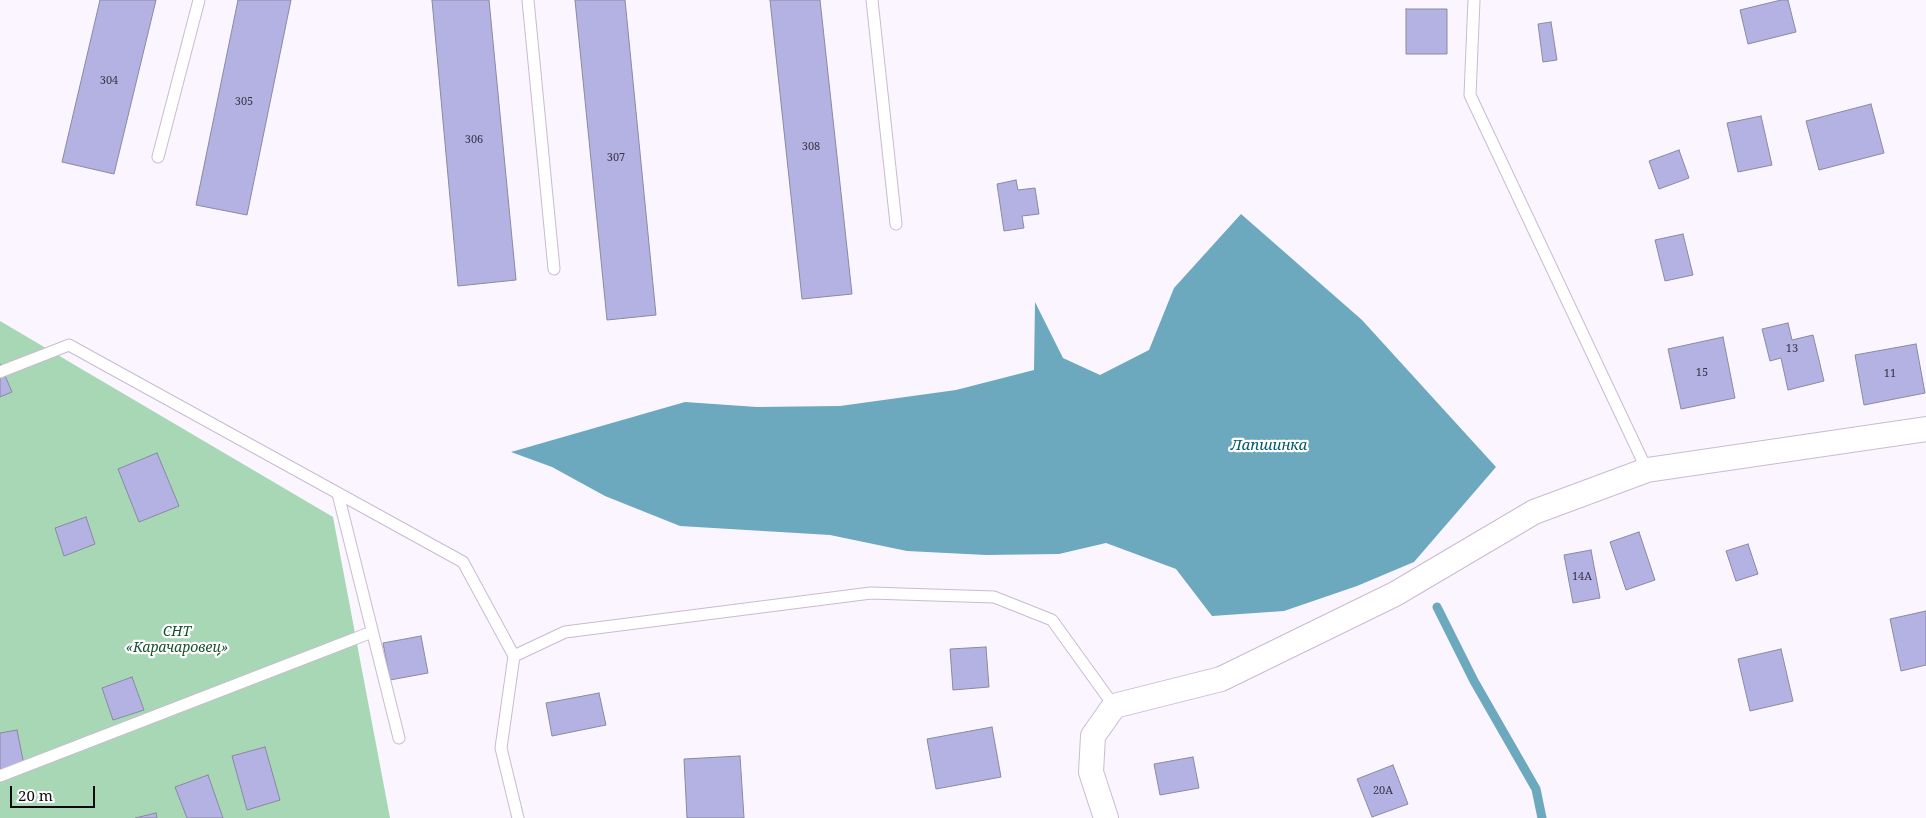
<!DOCTYPE html>
<html>
<head>
<meta charset="utf-8">
<style>
  body { margin:0 }
  #map { position:relative; width:1926px; height:818px; overflow:hidden; background:#fbf5ff; font-family:"Noto Serif",serif }
  canvas { display:block }
  .scale { position:absolute; left:10px; top:786px; width:85px; height:22px; box-sizing:border-box; border:2px solid #100b13; border-top:0; padding-left:6px; font-size:15px; line-height:18px; white-space:nowrap; color:#100b13; -webkit-text-stroke:4px #fff; paint-order:stroke }
</style>
</head>
<body>
<div id="map">
<canvas width="1926" height="818"></canvas>
<div class="scale">20 m</div>
</div>
<script>
const ctx = document.querySelector('canvas').getContext('2d');
ctx.lineJoin = 'round';
function fill(path, color) {
  ctx.fillStyle = color;
  ctx.fill(path, 'evenodd');
}
function toPath(rows) {
  const path = new Path2D();
  for (const r of rows) {
    path.moveTo(r[0], r[1]);
    for (let i = 2; i < r.length; i += 2) path.lineTo(r[i], r[i + 1]);
  }
  return path;
}
function trace(path, color, width, dash) {
  ctx.strokeStyle = color;
  ctx.lineWidth = width;
  ctx.lineCap = dash ? 'butt' : 'round';
  ctx.setLineDash(dash || []);
  ctx.stroke(path);
}
function drawText(font, color, halo, rows, align = 'center') {
  ctx.font = font + ' "Noto Serif",serif';
  ctx.lineWidth = 4.5;
  ctx.setLineDash([]);
  ctx.textBaseline = 'middle';
  ctx.strokeStyle = halo;
  ctx.fillStyle = color;
  for (const [text, x, y, turn = 0] of rows) {
    ctx.save();
    ctx.translate(x, y);
    ctx.rotate((+turn || 0) * Math.PI / 180);
    ctx.textAlign = isNaN(turn) ? turn : align;
    if (halo) ctx.strokeText(text, 0, 0);
    ctx.fillText(text, 0, 0);
    ctx.restore();
  }
}
fill(toPath([
  [0,321,333,517,390,818,0,818]
]), '#a7d7b5');
fill(toPath([
  [1241,214,1362,320,1496,467,1414,562,1357,586,1284,611,1212,616,1176,569,1106,543,1059,554,986,555,907,551,830,535,680,526,605,496,552,467,511,452,685,402,757,407,840,406,956,390,1034,370,1035,302,1063,358,1100,375,1149,350,1174,288]
]), '#6ca8be');
trace(toPath([
  [1437,607,1474,681,1536,789,1542,818]
]), '#6ca8be', 9);
const building = toPath([
  [100,0,156,0,114,174,62,162,100,0],
  [238,0,291,0,247,215,196,205,238,0],
  [432,0,489,0,516,280,458,286,432,0],
  [575,0,625,0,656,315,607,320,575,0],
  [770,0,820,0,852,294,802,299,770,0],
  [1781,0,1788,0,1796,32,1748,44,1740,10,1781,0],
  [1406,9,1447,9,1447,54,1406,54,1406,9],
  [1551,22,1557,60,1543,62,1538,24,1551,22],
  [1871,104,1884,153,1819,170,1806,121,1871,104],
  [1761,116,1772,165,1738,172,1727,123,1761,116],
  [1679,150,1689,178,1659,189,1649,161,1679,150],
  [1016,180,1018,190,1035,188,1039,214,1022,216,1024,228,1004,231,997,184,1016,180],
  [1683,234,1693,275,1665,281,1655,240,1683,234],
  [1788,323,1792,340,1813,335,1824,381,1788,390,1781,358,1770,361,1762,329,1788,323],
  [1723,337,1735,398,1681,409,1668,349,1723,337],
  [1916,344,1925,393,1864,405,1855,355,1916,344],
  [0,364,12,392,0,397,0,364],
  [157,453,179,506,139,522,118,469,157,453],
  [86,517,95,544,64,556,55,528,86,517],
  [1639,532,1655,580,1626,590,1610,542,1639,532],
  [1748,544,1758,574,1736,581,1726,551,1748,544],
  [1591,550,1600,598,1573,603,1564,555,1591,550],
  [1926,611,1926,665,1901,671,1890,619,1926,611],
  [421,636,428,673,390,680,383,643,421,636],
  [986,647,989,687,953,690,950,649,986,647],
  [1781,649,1793,701,1750,711,1738,659,1781,649],
  [132,677,144,710,113,720,102,688,132,677],
  [599,693,606,725,552,736,546,703,599,693],
  [992,727,1001,777,936,789,927,739,992,727],
  [17,730,24,765,0,770,0,733,17,730],
  [265,747,280,800,247,810,232,756,265,747],
  [740,756,744,818,687,818,684,759,740,756],
  [1193,757,1199,788,1160,795,1154,764,1193,757],
  [1393,765,1408,804,1372,817,1357,779,1393,765],
  [208,775,223,818,187,818,175,787,208,775],
  [156,813,157,818,135,818,156,813]
]);
fill(building, '#b4b2e3');
trace(building, '#8989a1', 1);
const service = toPath([
  [528,0,554,269],
  [872,0,896,224],
  [1474,0,1470,95,1647,470],
  [158,157,199,0],
  [0,372,69,345,463,562,514,656],
  [338,494,399,738],
  [0,776,372,632],
  [518,818,501,748,514,656,565,632,871,593,994,597,1052,620,1114,706]
]);
const minor = toPath([
  [1106,818,1091,772,1093,736,1114,706,1221,679,1395,594,1534,512,1647,470,1926,429]
]);
trace(service, '#c9bbd2', 13);
trace(minor, '#c9bbd2', 26);
trace(service, '#fff', 11);
trace(minor, '#fff', 24);
drawText('11px', '#393547', null, [
  ["304",109,81],
  ["305",244,102],
  ["306",474,140],
  ["308",811,147],
  ["307",616,158],
  ["13",1792,349],
  ["15",1702,373],
  ["11",1890,374],
  ["14А",1582,577],
  ["20А",1383,791]
]);
drawText('italic 14px', '#19502f', '#fff', [
  ["СНТ",177,632],
  ["«Карачаровец»",177,648]
]);
drawText('italic 15px', '#00576e', '#fff', [
  ["Лапшинка",1269,446]
]);
</script>
</body>
</html>
